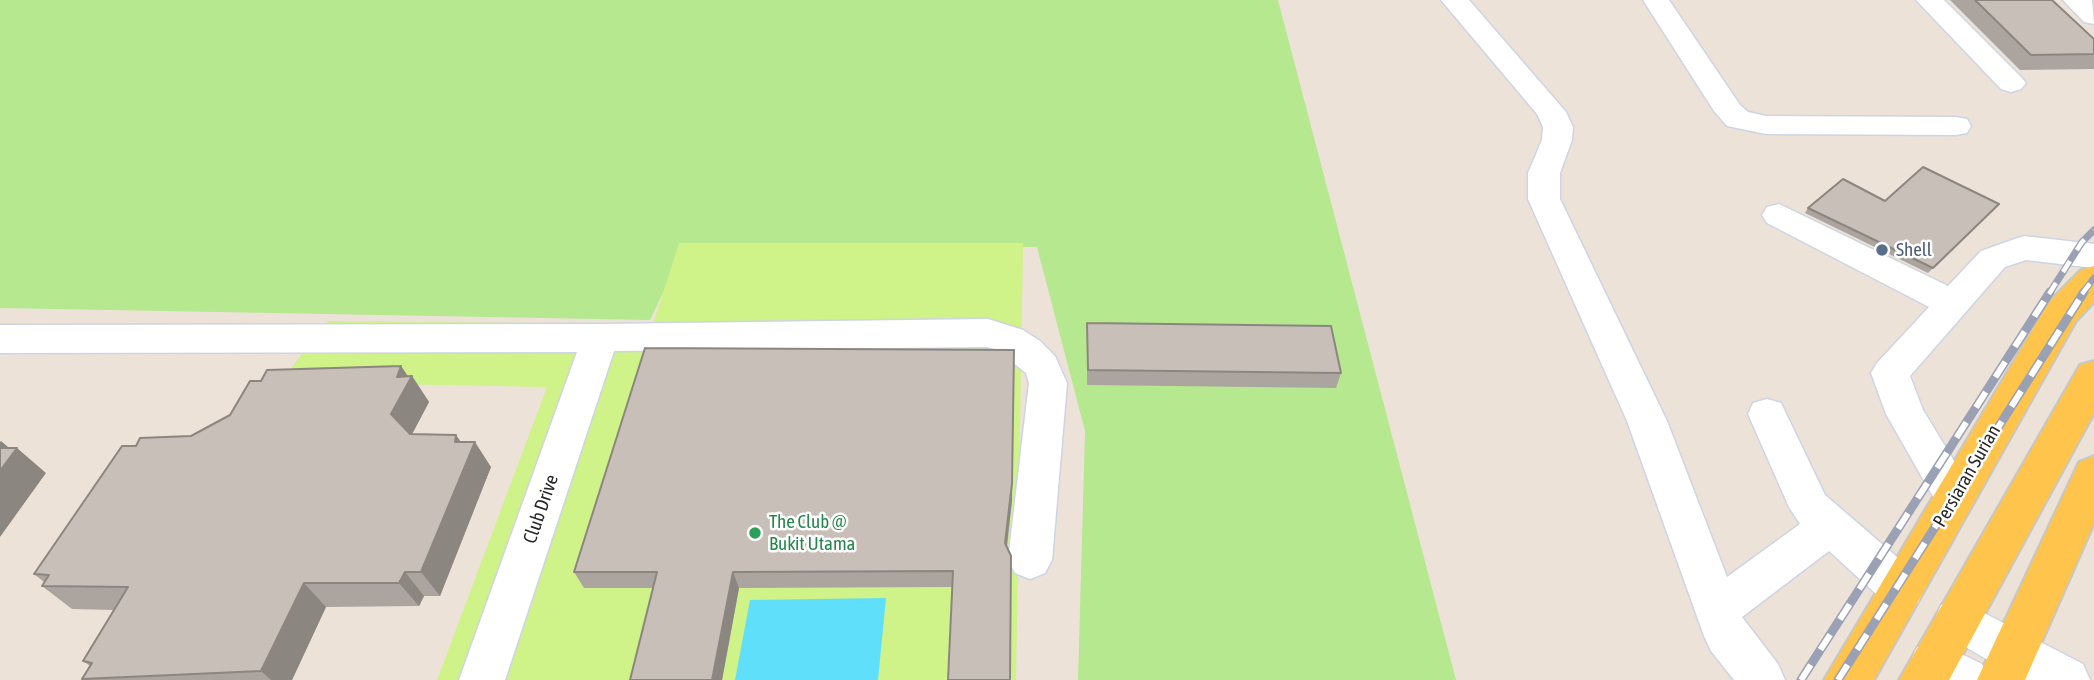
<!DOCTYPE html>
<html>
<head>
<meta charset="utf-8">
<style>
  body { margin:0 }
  canvas { display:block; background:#ede2d8 }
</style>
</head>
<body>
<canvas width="2094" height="680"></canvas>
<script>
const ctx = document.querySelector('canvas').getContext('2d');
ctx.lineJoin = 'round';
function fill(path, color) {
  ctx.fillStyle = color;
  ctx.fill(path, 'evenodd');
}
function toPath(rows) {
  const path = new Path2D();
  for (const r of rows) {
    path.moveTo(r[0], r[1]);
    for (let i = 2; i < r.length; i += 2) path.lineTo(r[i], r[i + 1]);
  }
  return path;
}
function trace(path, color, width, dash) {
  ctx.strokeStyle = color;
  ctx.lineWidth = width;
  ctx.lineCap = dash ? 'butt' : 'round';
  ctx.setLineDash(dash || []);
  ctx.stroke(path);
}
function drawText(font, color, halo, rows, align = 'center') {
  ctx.font = font + ' "Asap Condensed",sans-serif';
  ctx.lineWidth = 5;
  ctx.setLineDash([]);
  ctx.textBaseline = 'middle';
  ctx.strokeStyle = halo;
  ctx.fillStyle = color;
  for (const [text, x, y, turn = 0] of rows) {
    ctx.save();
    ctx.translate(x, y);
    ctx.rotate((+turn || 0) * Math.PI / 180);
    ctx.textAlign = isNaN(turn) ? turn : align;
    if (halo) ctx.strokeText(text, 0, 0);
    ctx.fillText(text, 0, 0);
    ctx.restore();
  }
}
fill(toPath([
  [0,0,1278,0,1456,680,1078,680,1085,431,1037,247,686,245,650,320,0,308]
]), '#b6e98f');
fill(toPath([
  [679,243,1023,243,1016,680,437,680,547,387,280,382,328,321,653,324]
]), '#cff289');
fill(toPath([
  [886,598,878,680,735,680,750,600]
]), '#60dffa');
const minor = toPath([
  [1441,0,1469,0,1566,112,1573,127,1572,140,1560,173,1560,199,1667,421,1727,577,1800,524,1789,507,1748,414,1753,403,1767,399,1781,403,1825,495,1918,575,1924,589,1918,603,1902,609,1886,603,1829,551,1742,617,1778,664,1785,680,1734,680,1711,651,1704,636,1627,421,1528,199,1528,173,1542,140,1543,127,1537,114,1441,0],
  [1643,0,1669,0,1740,105,1748,112,1766,116,1956,117,1967,119,1971,126,1967,133,1956,135,1766,134,1727,126,1714,111,1643,0],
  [1916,0,1944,0,2021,77,2026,83,2021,89,2011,92,2001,89,1916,0],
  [2063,0,2092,0,2094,24,2084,22,2063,0],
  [1779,204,1948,286,1981,251,2012,240,2024,236,2094,244,2094,268,2026,260,2005,267,1910,376,1923,410,1976,497,1970,509,1955,514,1940,509,1886,414,1871,373,1877,363,1929,307,1767,223,1762,215,1767,207,1779,204],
  [988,319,1023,330,1040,341,1055,356,1067,383,1052,560,1045,573,1030,579,1015,573,1008,560,1029,383,1026,373,997,350,987,347,614,351,505,680,459,680,577,352,0,353,0,325,600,324,988,319],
  [1957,599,2083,664,2090,680,2023,680,1941,633,1935,619,1941,605,1957,599],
  [1933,640,1982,664,1989,680,1922,680,1917,677,1910,662,1917,647,1933,640]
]);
const major = toPath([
  [2094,266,2094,302,2076,321,1874,680,1824,680,2049,302,2081,270,2094,266],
  [2094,361,2094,413,1949,680,1899,680,2080,365,2094,361],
  [2094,456,2094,523,2025,680,1977,680,2079,462,2094,456]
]);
trace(minor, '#ced4e3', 3);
trace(major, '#c7c7c7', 4);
fill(minor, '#fff');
fill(major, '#fec44c');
const railFar1 = toPath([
  [2049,294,2082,242,2094,230],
  [2082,294,2094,278]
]);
const rail = toPath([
  [1801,680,2050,292],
  [1838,680,2084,292]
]);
trace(railFar1, '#9ba1b5', 7);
trace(rail, '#9ba1b5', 9);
trace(railFar1, '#fff', 4.5, [13]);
trace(rail, '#fff', 6, [18]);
fill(toPath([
  [1950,0,2052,0,2094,39,2094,69,2020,70],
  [1885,201,1994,209,1928,273,1805,213,1808,208],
  [1087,323,1341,373,1336,388,1087,385],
  [1014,350,1012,500,1007,548,1011,556,1011,680,948,680,952,587,739,588,722,680,630,680,653,588,584,588,574,572],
  [401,366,408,376,412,376,429,402,412,434,456,435,461,442,491,467,440,596,424,596,419,606,326,607,292,680,84,680,82,679,90,666,83,661,114,610,72,609,42,586,44,582,34,574,136,446,191,436,230,415,261,381]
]), '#aca49e');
fill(toPath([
  [1014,350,1012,500,1005,560,1005,543],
  [401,366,410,380,412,376,429,402,409,440,391,414,397,377],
  [456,435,470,456,475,442,491,467,440,596,421,572],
  [1,441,14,452,17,448,46,473,0,537,0,442],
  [1011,556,1011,680,1010,680],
  [405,572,424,596,419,606,399,583],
  [733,572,739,588,722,680,712,680],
  [304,583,326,607,292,680,271,680,261,671]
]), '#8c8681');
const building = toPath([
  [1975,0,2052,0,2094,39,2094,54,2031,55,1975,0],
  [1923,167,1999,204,1933,268,1808,208,1843,179,1885,201,1923,167],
  [1087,323,1331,326,1341,373,1088,370,1087,323],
  [645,348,1014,350,1012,483,1005,543,1011,556,1010,680,948,680,953,571,733,572,712,680,630,680,657,572,574,572,645,348],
  [401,366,397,377,412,376,391,414,410,434,456,435,455,442,475,442,421,572,405,572,399,583,304,583,261,671,82,679,92,663,83,661,128,587,42,586,49,575,34,574,122,446,136,446,140,438,191,436,230,415,250,381,261,381,267,370,401,366],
  [0,448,17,448,0,471,0,448]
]);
fill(building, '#c8bfb8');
trace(building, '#8c8681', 2);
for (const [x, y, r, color] of [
  [1882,250,7,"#5c6f8a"],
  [755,533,7,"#2e9e5b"]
]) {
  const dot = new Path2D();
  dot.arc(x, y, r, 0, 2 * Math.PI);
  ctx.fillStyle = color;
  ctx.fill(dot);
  trace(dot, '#fff', 2.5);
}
drawText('19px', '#4e5e75', '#fff', [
  ["Shell",1896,250]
], 'left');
drawText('19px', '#282828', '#fff', [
  ["Persiaran Surian",1967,476,-60],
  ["Club Drive",541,509,-71]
]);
drawText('19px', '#27864d', '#fff', [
  ["The Club @",769,522],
  ["Bukit Utama",769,544]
], 'left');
</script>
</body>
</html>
